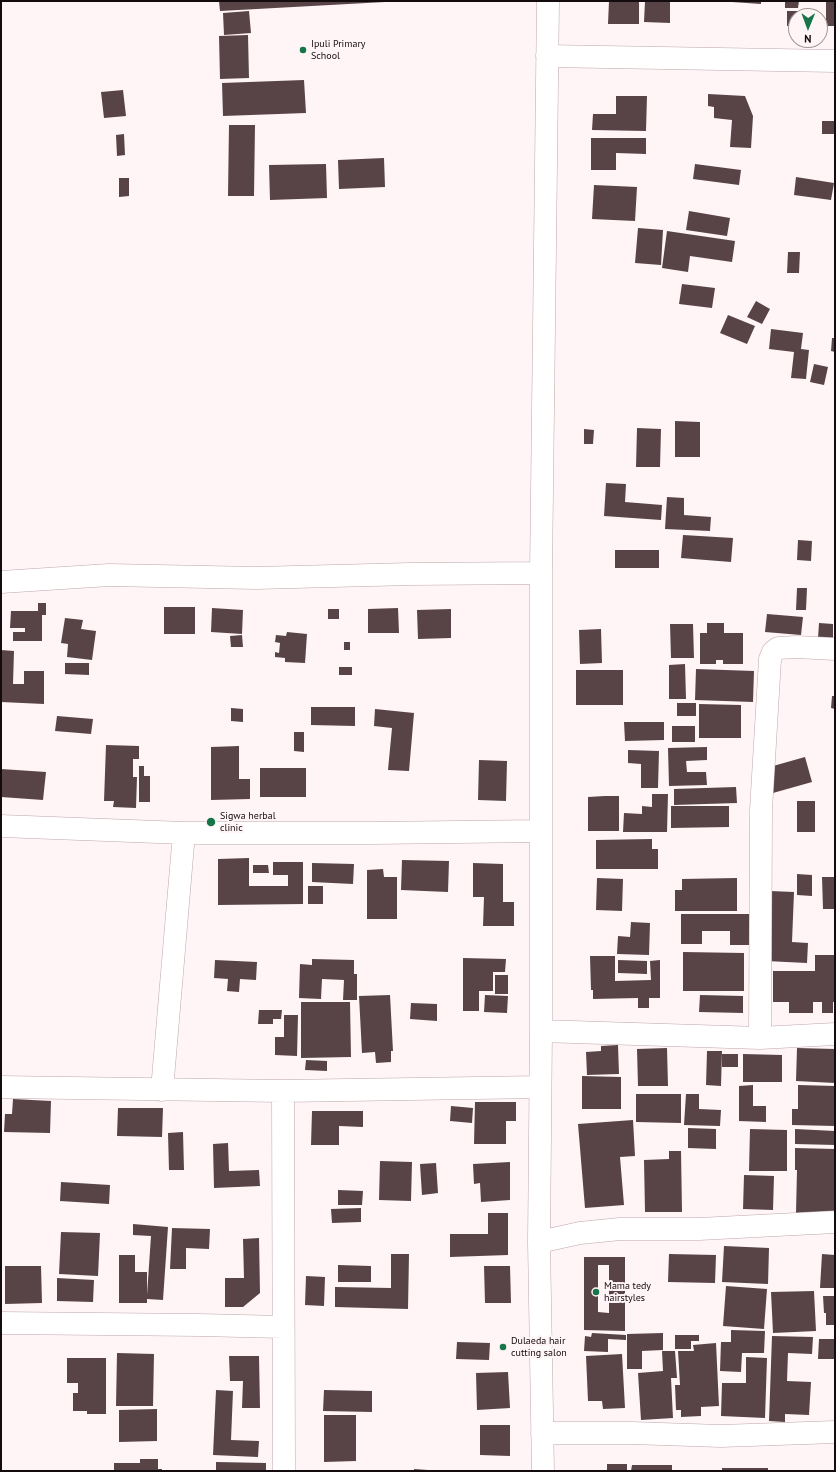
<!DOCTYPE html>
<html>
<head>
<meta charset="utf-8">
<style>
  body { margin:0 }
  #map { position:relative; width:836px; height:1472px; overflow:hidden; background:#fff4f6; font-family:"PT Sans",sans-serif }
  canvas { display:block }
  .frame { position:absolute; inset:0; border:2px solid #130b0d; pointer-events:none }
  .north { position:absolute; left:788px; top:8px; width:40px; height:40px; box-sizing:border-box; background:#fff4f6; border:1px solid #a19799; border-radius:50%; rotate:181deg; font-size:11px; font-weight:700; line-height:16px; text-align:center; color:#130b0d }
  .north::after { content:''; display:block; margin:auto; width:14px; height:18px; background:#17754a; clip-path:polygon(50% 0,100% 100%,50% 72%,0 100%) }
</style>
</head>
<body>
<div id="map">
<canvas width="836" height="1472"></canvas>
<div class="frame"></div>
<div class="north">N</div>
</div>
<script>
const ctx = document.querySelector('canvas').getContext('2d');
ctx.lineJoin = 'round';
function fill(path, color) {
  ctx.fillStyle = color;
  ctx.fill(path, 'evenodd');
}
function toPath(rows) {
  const path = new Path2D();
  for (const r of rows) {
    path.moveTo(r[0], r[1]);
    for (let i = 2; i < r.length; i += 2) path.lineTo(r[i], r[i + 1]);
  }
  return path;
}
function trace(path, color, width, dash) {
  ctx.strokeStyle = color;
  ctx.lineWidth = width;
  ctx.lineCap = dash ? 'butt' : 'round';
  ctx.setLineDash(dash || []);
  ctx.stroke(path);
}
function drawText(font, color, halo, rows, align = 'center') {
  ctx.font = font + ' "PT Sans",sans-serif';
  ctx.lineWidth = 4;
  ctx.setLineDash([]);
  ctx.textBaseline = 'middle';
  ctx.strokeStyle = halo;
  ctx.fillStyle = color;
  for (const [text, x, y, turn = 0] of rows) {
    ctx.save();
    ctx.translate(x, y);
    ctx.rotate((+turn || 0) * Math.PI / 180);
    ctx.textAlign = isNaN(turn) ? turn : align;
    if (halo) ctx.strokeText(text, 0, 0);
    ctx.fillText(text, 0, 0);
    ctx.restore();
  }
}
fill(toPath([
  [219,1,385,1,385,2,220,11],
  [609,1,639,1,639,24,608,24],
  [645,1,670,1,670,23,644,22],
  [732,1,761,1,761,4,732,2],
  [785,1,799,1,798,8,785,8],
  [826,1,835,1,835,26,826,26],
  [249,11,251,33,224,35,223,13],
  [787,11,799,11,799,16,796,16,796,26,787,26],
  [248,35,249,78,220,79,219,36],
  [304,80,306,113,223,116,222,83],
  [123,90,126,116,104,118,101,92],
  [708,94,745,96,753,116,751,148,730,147,732,120,714,118,714,107,708,106],
  [616,96,647,96,646,131,592,130,593,114,616,114],
  [822,121,835,121,835,134,822,134],
  [229,125,255,125,254,196,228,196],
  [124,134,125,155,117,156,116,135],
  [591,138,646,138,646,154,616,153,616,170,591,170],
  [384,158,385,187,339,189,338,160],
  [326,164,327,198,270,200,269,165],
  [695,164,741,170,739,185,693,179],
  [796,177,834,183,831,200,794,195],
  [119,178,129,178,129,196,119,197],
  [594,185,637,187,635,221,592,219],
  [689,211,730,218,727,236,686,230],
  [638,228,663,230,661,265,635,263],
  [667,231,735,241,732,262,690,256,688,272,662,268],
  [788,252,800,252,799,273,787,273],
  [682,284,715,288,712,308,679,304],
  [756,301,770,309,762,324,747,317],
  [728,315,755,326,747,344,720,333],
  [771,329,803,333,801,349,809,350,806,379,791,378,794,352,769,349],
  [832,338,835,338,835,352,831,351],
  [814,364,828,367,824,385,810,382],
  [675,421,700,422,700,457,675,457],
  [637,428,661,429,660,467,636,467],
  [584,429,594,430,593,444,584,444],
  [606,483,626,484,625,502,662,505,661,520,604,516],
  [667,497,684,498,684,515,711,517,710,531,665,529],
  [683,535,733,538,731,562,681,558],
  [798,540,812,541,811,561,797,560],
  [615,550,659,550,659,568,615,568],
  [797,588,807,588,806,610,796,610],
  [38,603,46,603,46,615,42,615,42,641,13,641,13,632,25,632,25,628,10,628,11,611,38,611],
  [164,607,195,607,195,634,164,634],
  [212,608,243,610,242,634,211,632],
  [398,608,399,633,368,633,368,609],
  [328,609,339,609,339,619,328,619],
  [451,609,451,638,418,639,417,610],
  [767,614,803,617,801,635,765,632],
  [65,618,83,620,81,629,96,631,92,660,67,657,68,644,61,643],
  [707,623,724,623,724,633,743,633,743,664,723,664,723,660,716,660,716,664,700,664,700,633,707,633],
  [819,623,833,624,833,639,818,638],
  [670,624,693,624,694,658,671,658],
  [601,629,602,663,580,664,579,630],
  [287,632,307,634,305,663,285,662,285,658,275,657,275,652,279,653,280,643,275,642,276,635,286,636],
  [242,635,243,647,231,647,230,636],
  [344,642,350,642,350,650,344,650],
  [1,650,14,651,13,684,24,684,24,671,44,671,44,704,1,702],
  [65,663,89,663,89,675,65,674],
  [685,664,686,699,669,699,669,665],
  [339,667,352,667,352,675,339,675],
  [696,669,754,671,753,702,695,700],
  [576,670,623,670,623,705,576,705],
  [832,696,835,696,835,709,831,708],
  [677,703,696,703,696,716,677,716],
  [699,704,741,705,741,738,699,738],
  [311,707,355,707,355,726,311,725],
  [231,708,243,709,243,722,231,721],
  [375,709,414,713,409,771,388,770,392,728,374,726],
  [57,716,93,719,91,734,55,731],
  [624,722,664,722,664,740,625,741],
  [672,726,695,726,695,742,672,742],
  [294,732,304,732,304,752,294,751],
  [106,745,139,746,139,759,133,759,133,777,137,777,136,808,113,807,114,801,104,801],
  [239,746,239,779,250,779,250,799,211,800,211,747],
  [707,747,707,760,686,761,687,772,706,772,707,785,669,786,668,748],
  [628,750,659,751,658,788,641,788,641,764,628,763],
  [805,757,812,782,773,793,766,768],
  [479,760,507,761,506,801,478,800],
  [139,766,144,766,144,776,150,776,150,802,139,802],
  [260,768,306,768,306,797,260,797],
  [1,769,46,772,43,800,1,797],
  [736,787,737,803,674,805,674,789],
  [652,794,668,794,667,832,623,832,624,813,642,814,642,806,652,807],
  [605,796,619,796,619,831,588,831,588,797],
  [797,801,815,801,815,832,797,832],
  [671,806,729,806,729,827,671,828],
  [652,839,652,849,658,849,658,869,596,869,596,840],
  [249,858,249,886,288,886,288,875,273,875,273,862,303,862,303,904,218,905,218,859],
  [402,860,449,861,448,892,401,890],
  [312,863,354,864,353,884,312,882],
  [473,863,503,864,503,902,514,902,514,926,483,926,484,897,473,897],
  [253,865,268,865,269,873,253,873],
  [383,869,384,877,397,877,397,919,367,919,367,870],
  [797,874,812,875,812,896,797,895],
  [822,877,835,877,835,909,823,909],
  [597,878,623,879,622,911,596,910],
  [737,878,737,911,675,911,675,890,682,890,682,879],
  [308,886,323,886,323,904,308,904],
  [770,891,794,892,792,942,808,943,807,963,766,961],
  [681,914,751,914,751,945,730,945,730,931,702,931,702,944,681,944],
  [631,922,650,923,649,955,617,954,618,936,630,937],
  [683,952,744,953,744,991,683,991],
  [815,955,835,955,835,1002,833,1002,833,1013,822,1013,822,1002,813,1002,813,1013,789,1013,789,1002,773,1002,773,971,815,971],
  [590,956,615,956,615,981,651,980,650,961,660,960,660,998,649,998,649,1008,638,1008,638,998,593,999,593,990,591,990],
  [463,958,506,959,505,972,493,972,493,991,479,991,479,1011,463,1011],
  [312,959,354,960,354,974,357,974,357,1000,343,1000,344,980,322,979,321,999,299,998,300,964,312,965],
  [215,960,257,962,256,980,240,979,239,992,227,991,228,979,214,978],
  [618,960,647,961,647,974,618,973],
  [495,975,508,975,508,994,495,994],
  [390,995,393,1051,391,1051,391,1062,376,1063,375,1052,362,1053,359,996],
  [485,995,508,996,507,1013,484,1012],
  [700,995,743,996,743,1013,699,1012],
  [301,1002,350,1002,351,1057,301,1058],
  [411,1003,437,1004,437,1021,410,1019],
  [259,1010,282,1010,281,1019,273,1019,273,1024,258,1024],
  [284,1015,298,1015,297,1056,275,1055,275,1037,284,1037],
  [618,1045,619,1074,587,1075,586,1052,601,1051,601,1046],
  [667,1048,668,1086,638,1086,637,1049],
  [797,1048,835,1049,835,1083,796,1081],
  [707,1051,722,1051,721,1086,706,1085],
  [722,1054,738,1054,738,1067,722,1067],
  [743,1054,782,1055,782,1082,743,1082],
  [306,1060,327,1061,327,1071,305,1070],
  [582,1076,621,1077,621,1109,582,1109],
  [753,1085,753,1106,766,1106,766,1122,739,1121,739,1086],
  [798,1085,835,1086,835,1126,792,1125,792,1109,798,1109],
  [636,1094,681,1094,681,1123,636,1122],
  [686,1094,699,1094,699,1109,721,1110,720,1126,684,1125],
  [13,1099,51,1101,50,1133,4,1132,5,1114,12,1114],
  [475,1102,516,1102,516,1121,506,1121,506,1144,474,1144],
  [451,1106,473,1108,472,1123,450,1121],
  [118,1108,163,1108,162,1137,117,1136],
  [312,1111,363,1111,363,1127,339,1126,339,1145,311,1145],
  [633,1120,635,1156,620,1157,624,1205,585,1208,578,1124],
  [688,1128,716,1129,716,1149,688,1148],
  [750,1129,787,1130,787,1171,749,1171],
  [795,1129,835,1131,835,1145,795,1144],
  [183,1132,184,1170,169,1170,168,1133],
  [228,1143,229,1171,259,1170,260,1186,214,1188,213,1144],
  [795,1148,835,1149,835,1214,796,1213,797,1170,795,1170],
  [669,1151,681,1151,682,1212,645,1212,644,1160,669,1159],
  [380,1161,412,1162,411,1201,379,1200],
  [510,1162,510,1200,481,1202,480,1183,474,1184,473,1164],
  [436,1163,438,1193,422,1195,420,1164],
  [744,1175,774,1176,773,1210,743,1209],
  [61,1182,110,1185,109,1204,60,1201],
  [338,1190,363,1191,362,1205,338,1205],
  [361,1208,361,1222,332,1223,331,1209],
  [488,1213,508,1213,508,1255,450,1257,450,1234,488,1234],
  [133,1224,168,1227,163,1300,147,1299,147,1303,119,1303,119,1255,135,1255,135,1272,147,1272,147,1295,151,1236,133,1235],
  [172,1228,210,1229,209,1249,186,1248,186,1269,170,1269],
  [61,1232,100,1233,98,1276,59,1274],
  [259,1238,260,1293,243,1307,225,1307,225,1278,244,1278,243,1239],
  [724,1246,769,1248,768,1284,722,1282],
  [391,1254,409,1254,408,1309,335,1307,335,1287,391,1288],
  [669,1254,716,1255,715,1283,668,1282],
  [822,1254,835,1255,835,1288,820,1288],
  [584,1257,625,1257,625,1331,584,1330],
  [598,1265,609,1265,609,1313,598,1312],
  [338,1265,371,1266,371,1282,338,1282],
  [5,1266,41,1266,42,1303,5,1304],
  [484,1266,510,1266,511,1303,485,1303],
  [306,1276,325,1277,324,1306,305,1305],
  [57,1278,94,1280,93,1302,57,1301],
  [726,1286,767,1289,764,1329,723,1326],
  [814,1291,816,1331,773,1333,771,1292],
  [823,1296,835,1296,835,1325,826,1325,826,1313,824,1313],
  [731,1330,765,1331,764,1353,742,1353,741,1372,720,1371,721,1342,731,1342],
  [592,1333,626,1335,626,1340,608,1339,608,1352,584,1351,585,1336,591,1337],
  [663,1333,663,1350,642,1351,642,1369,627,1369,627,1334],
  [675,1335,699,1335,699,1341,691,1341,691,1349,675,1349],
  [772,1336,813,1337,812,1354,788,1353,787,1381,811,1382,809,1415,785,1414,785,1422,769,1421],
  [819,1339,835,1339,835,1359,818,1359],
  [457,1342,490,1343,489,1360,456,1359],
  [716,1343,719,1406,701,1407,701,1416,681,1417,681,1410,676,1410,675,1385,680,1385,678,1351,694,1351,693,1345],
  [662,1351,675,1351,677,1378,671,1378,673,1418,641,1420,638,1373,663,1371],
  [117,1353,154,1354,153,1406,116,1406],
  [622,1354,625,1408,603,1409,602,1401,588,1401,586,1356],
  [229,1356,259,1356,260,1408,242,1408,243,1381,230,1381],
  [746,1357,767,1358,765,1418,721,1416,722,1383,746,1383],
  [67,1358,106,1358,106,1414,87,1414,87,1411,73,1411,73,1393,78,1393,78,1383,67,1383],
  [508,1372,510,1408,477,1410,476,1373],
  [216,1390,233,1391,231,1440,259,1441,258,1457,213,1455],
  [324,1390,372,1391,372,1412,323,1411],
  [157,1409,157,1441,119,1442,119,1410],
  [324,1415,356,1415,356,1461,324,1462],
  [480,1425,510,1425,510,1456,480,1455],
  [140,1459,158,1459,158,1469,162,1469,162,1471,114,1471,114,1463,140,1463],
  [216,1462,266,1463,266,1471,216,1471],
  [607,1464,627,1464,627,1471,607,1471],
  [632,1465,672,1465,672,1471,631,1471],
  [722,1468,768,1468,768,1471,722,1471],
  [414,1469,428,1470,428,1471,414,1471]
]), '#584447');
const minor = toPath([
  [547,56,835,61],
  [1,582,109,575,256,578,410,574,541,573],
  [1,826,184,833,373,833,540,831],
  [541,1031,760,1038,835,1034],
  [760,1038,761,810,770,659,773,652,778,648,797,647,835,649],
  [1,1087,283,1091,540,1087],
  [162,1090,184,833],
  [283,1091,284,1471],
  [539,1242,580,1233,620,1229,699,1229,835,1222],
  [1,1323,199,1325,283,1327],
  [542,1433,631,1433,721,1436,835,1432],
  [543,1471,539,1242,541,1031,541,573,548,1]
]);
trace(minor, '#bfa7aa', 23);
trace(minor, '#fff', 22);
for (const [x, y, r, color] of [
  [303,50,4,"#17754a"],
  [211,822,5,"#17754a"],
  [596,1292,4,"#17754a"],
  [503,1347,4,"#17754a"]
]) {
  const dot = new Path2D();
  dot.arc(x, y, r, 0, 2 * Math.PI);
  ctx.fillStyle = color;
  ctx.fill(dot);
  trace(dot, '#fff4f6', 1.5);
}
drawText('10px', '#130b0d', '#fff4f6', [
  ["Ipuli Primary",311,44],
  ["School",311,56],
  ["Sigwa herbal",220,816],
  ["clinic",220,828],
  ["Mama tedy",604,1286],
  ["hairstyles",604,1298],
  ["Dulaeda hair",511,1341],
  ["cutting salon",511,1353]
], 'left');
</script>
</body>
</html>
